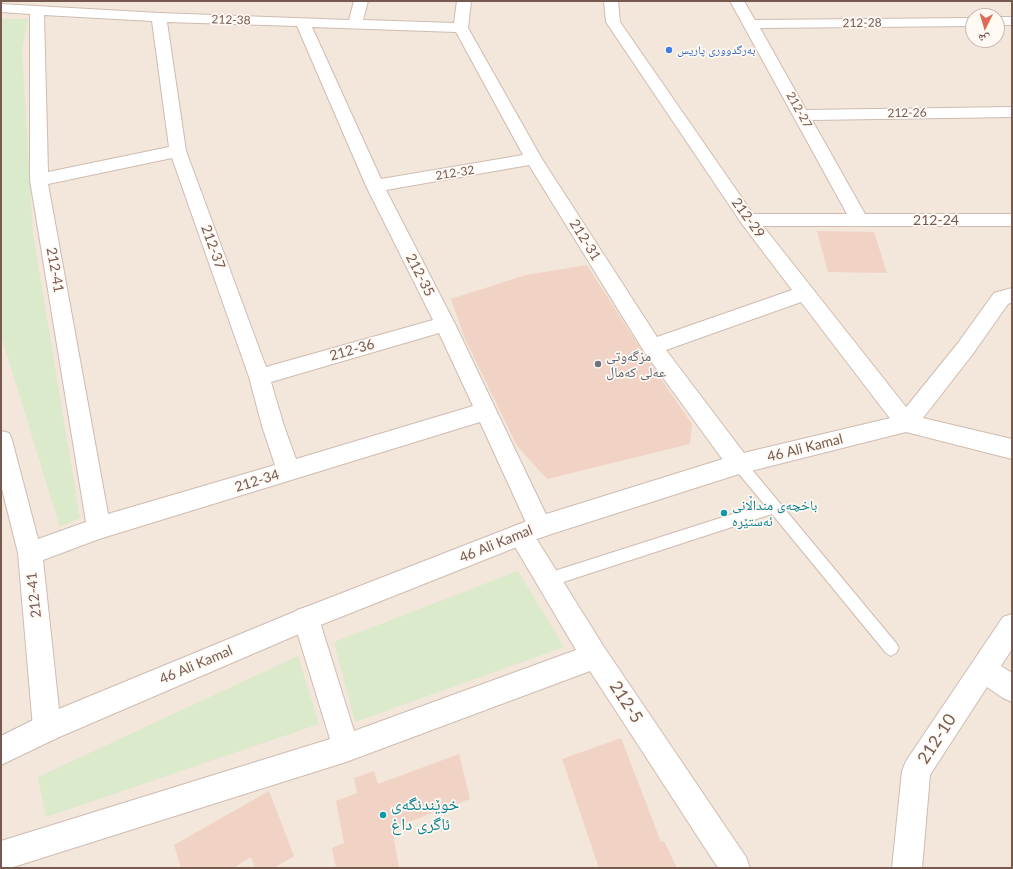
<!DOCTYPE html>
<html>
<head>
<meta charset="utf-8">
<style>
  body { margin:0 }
  #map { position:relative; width:1013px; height:869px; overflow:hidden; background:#fcf5ed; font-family:Lato,"Noto Naskh Arabic",sans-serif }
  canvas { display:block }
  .frame { position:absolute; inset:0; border:2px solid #775a4f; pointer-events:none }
  .north { position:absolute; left:965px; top:8px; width:40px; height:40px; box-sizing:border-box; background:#fef9f3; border:1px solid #c8b9b1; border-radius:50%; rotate:185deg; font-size:11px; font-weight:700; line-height:16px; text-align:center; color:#775a4f }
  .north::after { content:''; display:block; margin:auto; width:14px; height:18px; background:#de6b59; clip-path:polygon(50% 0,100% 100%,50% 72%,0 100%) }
</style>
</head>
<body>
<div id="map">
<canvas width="1013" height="869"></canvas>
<div class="frame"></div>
<div class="north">ش</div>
</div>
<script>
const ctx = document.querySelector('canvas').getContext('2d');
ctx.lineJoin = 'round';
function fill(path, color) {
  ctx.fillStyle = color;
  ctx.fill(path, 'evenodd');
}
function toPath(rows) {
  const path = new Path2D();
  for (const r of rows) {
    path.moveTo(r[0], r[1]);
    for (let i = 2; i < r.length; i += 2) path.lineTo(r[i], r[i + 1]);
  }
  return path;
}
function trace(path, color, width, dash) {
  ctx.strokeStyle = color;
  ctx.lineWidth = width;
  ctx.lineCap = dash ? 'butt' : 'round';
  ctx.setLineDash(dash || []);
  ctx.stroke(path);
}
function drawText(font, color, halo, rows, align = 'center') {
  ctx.font = font + ' Lato,"Noto Naskh Arabic",sans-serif';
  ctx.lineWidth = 3.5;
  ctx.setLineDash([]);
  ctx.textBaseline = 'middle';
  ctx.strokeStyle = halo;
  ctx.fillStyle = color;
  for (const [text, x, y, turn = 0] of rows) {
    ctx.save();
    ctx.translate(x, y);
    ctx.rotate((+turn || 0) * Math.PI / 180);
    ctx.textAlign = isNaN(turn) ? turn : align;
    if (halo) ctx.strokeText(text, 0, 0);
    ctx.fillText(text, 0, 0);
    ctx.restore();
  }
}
fill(toPath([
  [1,1,1012,1,1012,868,1,868],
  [973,16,997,16,997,40,973,40]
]), '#f3e6db');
fill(toPath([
  [1,19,28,19,22,49,33,234,80,518,60,527,1,335],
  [518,571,564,647,355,722,334,642],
  [298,656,319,724,46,817,38,777]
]), '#daeacb');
fill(toPath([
  [817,231,874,232,887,273,828,272],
  [587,265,644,354,692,424,690,444,547,479,517,446,465,339,451,299,526,275],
  [621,738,661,842,664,841,677,868,599,868,562,759],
  [459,754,470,799,392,828,399,868,336,868,332,848,344,843,336,801,357,793,354,778,374,771,378,784],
  [269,791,294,856,274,868,255,868,251,857,233,868,181,868,174,845]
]), '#f0d3c5');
const service = toPath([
  [739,458,744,460,896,643,899,648,896,653,891,656,886,653,772,514,548,587,543,585,541,580,543,575,548,573,764,504,734,468,732,464,734,460,739,458]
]);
const minor = toPath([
  [354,1,368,1,363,20,454,23,457,1,471,1,468,28,542,159,657,337,792,290,742,224,606,22,604,1,618,1,620,22,753,214,847,214,730,1,744,1,755,20,973,18,973,26,760,28,806,110,1012,107,1012,117,812,120,865,214,1012,214,1012,226,763,226,914,417,917,423,914,429,906,432,898,429,801,302,666,350,747,457,750,464,747,471,739,474,731,471,645,353,529,165,386,190,455,324,552,527,548,535,540,538,534,535,604,647,746,857,750,868,718,868,590,671,346,762,10,868,1,868,1,841,330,739,293,619,297,610,306,607,315,610,319,619,354,731,576,650,508,535,512,527,520,524,528,527,480,422,99,539,43,560,61,728,57,738,47,742,37,738,33,728,18,553,1,485,1,431,9,433,12,440,38,539,86,522,30,180,30,14,1,12,1,4,159,13,349,20,354,1],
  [44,15,152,21,169,147,48,172,44,15],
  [167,22,297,26,366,186,433,320,266,367,186,151,167,22],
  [312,27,456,32,523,155,381,179,312,27],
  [172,158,249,377,262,426,275,465,108,514,48,184,172,158],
  [439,333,473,406,296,459,284,426,271,382,439,333],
  [997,17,1012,17,1012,25,997,25,997,17],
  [1012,614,1012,649,1001,666,1012,673,1012,702,1003,698,987,687,930,775,922,868,892,868,902,771,906,761,1003,617,1012,614]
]);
const tertiary = toPath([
  [1012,288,1012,302,1008,304,972,355,923,418,1012,439,1012,459,906,432,739,474,542,537,313,628,57,738,1,765,1,736,37,718,306,607,540,516,739,454,899,416,958,343,994,293,1012,288]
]);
trace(service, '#cebcb1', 2);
trace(minor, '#cebcb1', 2);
trace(tertiary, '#cebcb1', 2);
fill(service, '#fff');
fill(minor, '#fff');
fill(tertiary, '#fff');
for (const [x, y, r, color] of [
  [669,50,4,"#3f7fe0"],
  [598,364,4,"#6b7280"],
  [724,513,4,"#0f9aa8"],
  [383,815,4,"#0f9aa8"]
]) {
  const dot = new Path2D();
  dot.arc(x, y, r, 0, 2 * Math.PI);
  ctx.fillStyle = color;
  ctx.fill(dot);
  trace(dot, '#fef9f3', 1.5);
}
drawText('12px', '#775a4f', '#fef9f3', [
  ["212-38",231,20,2],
  ["212-28",862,23,-1],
  ["212-27",799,110,61],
  ["212-26",907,113,-1],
  ["212-32",455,173,-9]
]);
drawText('12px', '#366cbe', '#fef9f3', [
  ["بەرگدووری پاریس",677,50]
], 'left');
drawText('14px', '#775a4f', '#fef9f3', [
  ["212-29",748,218,54],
  ["212-24",936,220],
  ["212-31",585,240,58],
  ["212-37",213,247,70],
  ["212-41",55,270,80],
  ["212-35",420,275,63],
  ["212-36",352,350,-16],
  ["46 Ali Kamal",805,448,-14],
  ["212-34",257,481,-17],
  ["46 Ali Kamal",496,544,-22],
  ["212-41",34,595,-96],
  ["46 Ali Kamal",196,665,-23]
]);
drawText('14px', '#5b616d', '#fef9f3', [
  ["مزگەوتی",606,356],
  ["عەلی کەمال",606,372]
], 'left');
drawText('14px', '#0d838f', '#fef9f3', [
  ["باخچەی منداڵانی",732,505],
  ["ئەستێرە",732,521]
], 'left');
drawText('17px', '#775a4f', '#fef9f3', [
  ["212-5",626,702,57],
  ["212-10",937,739,-57]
]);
drawText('17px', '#0d838f', '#fef9f3', [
  ["خوێندنگەی",391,805],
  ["ئاگری داغ",391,825]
], 'left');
</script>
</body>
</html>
